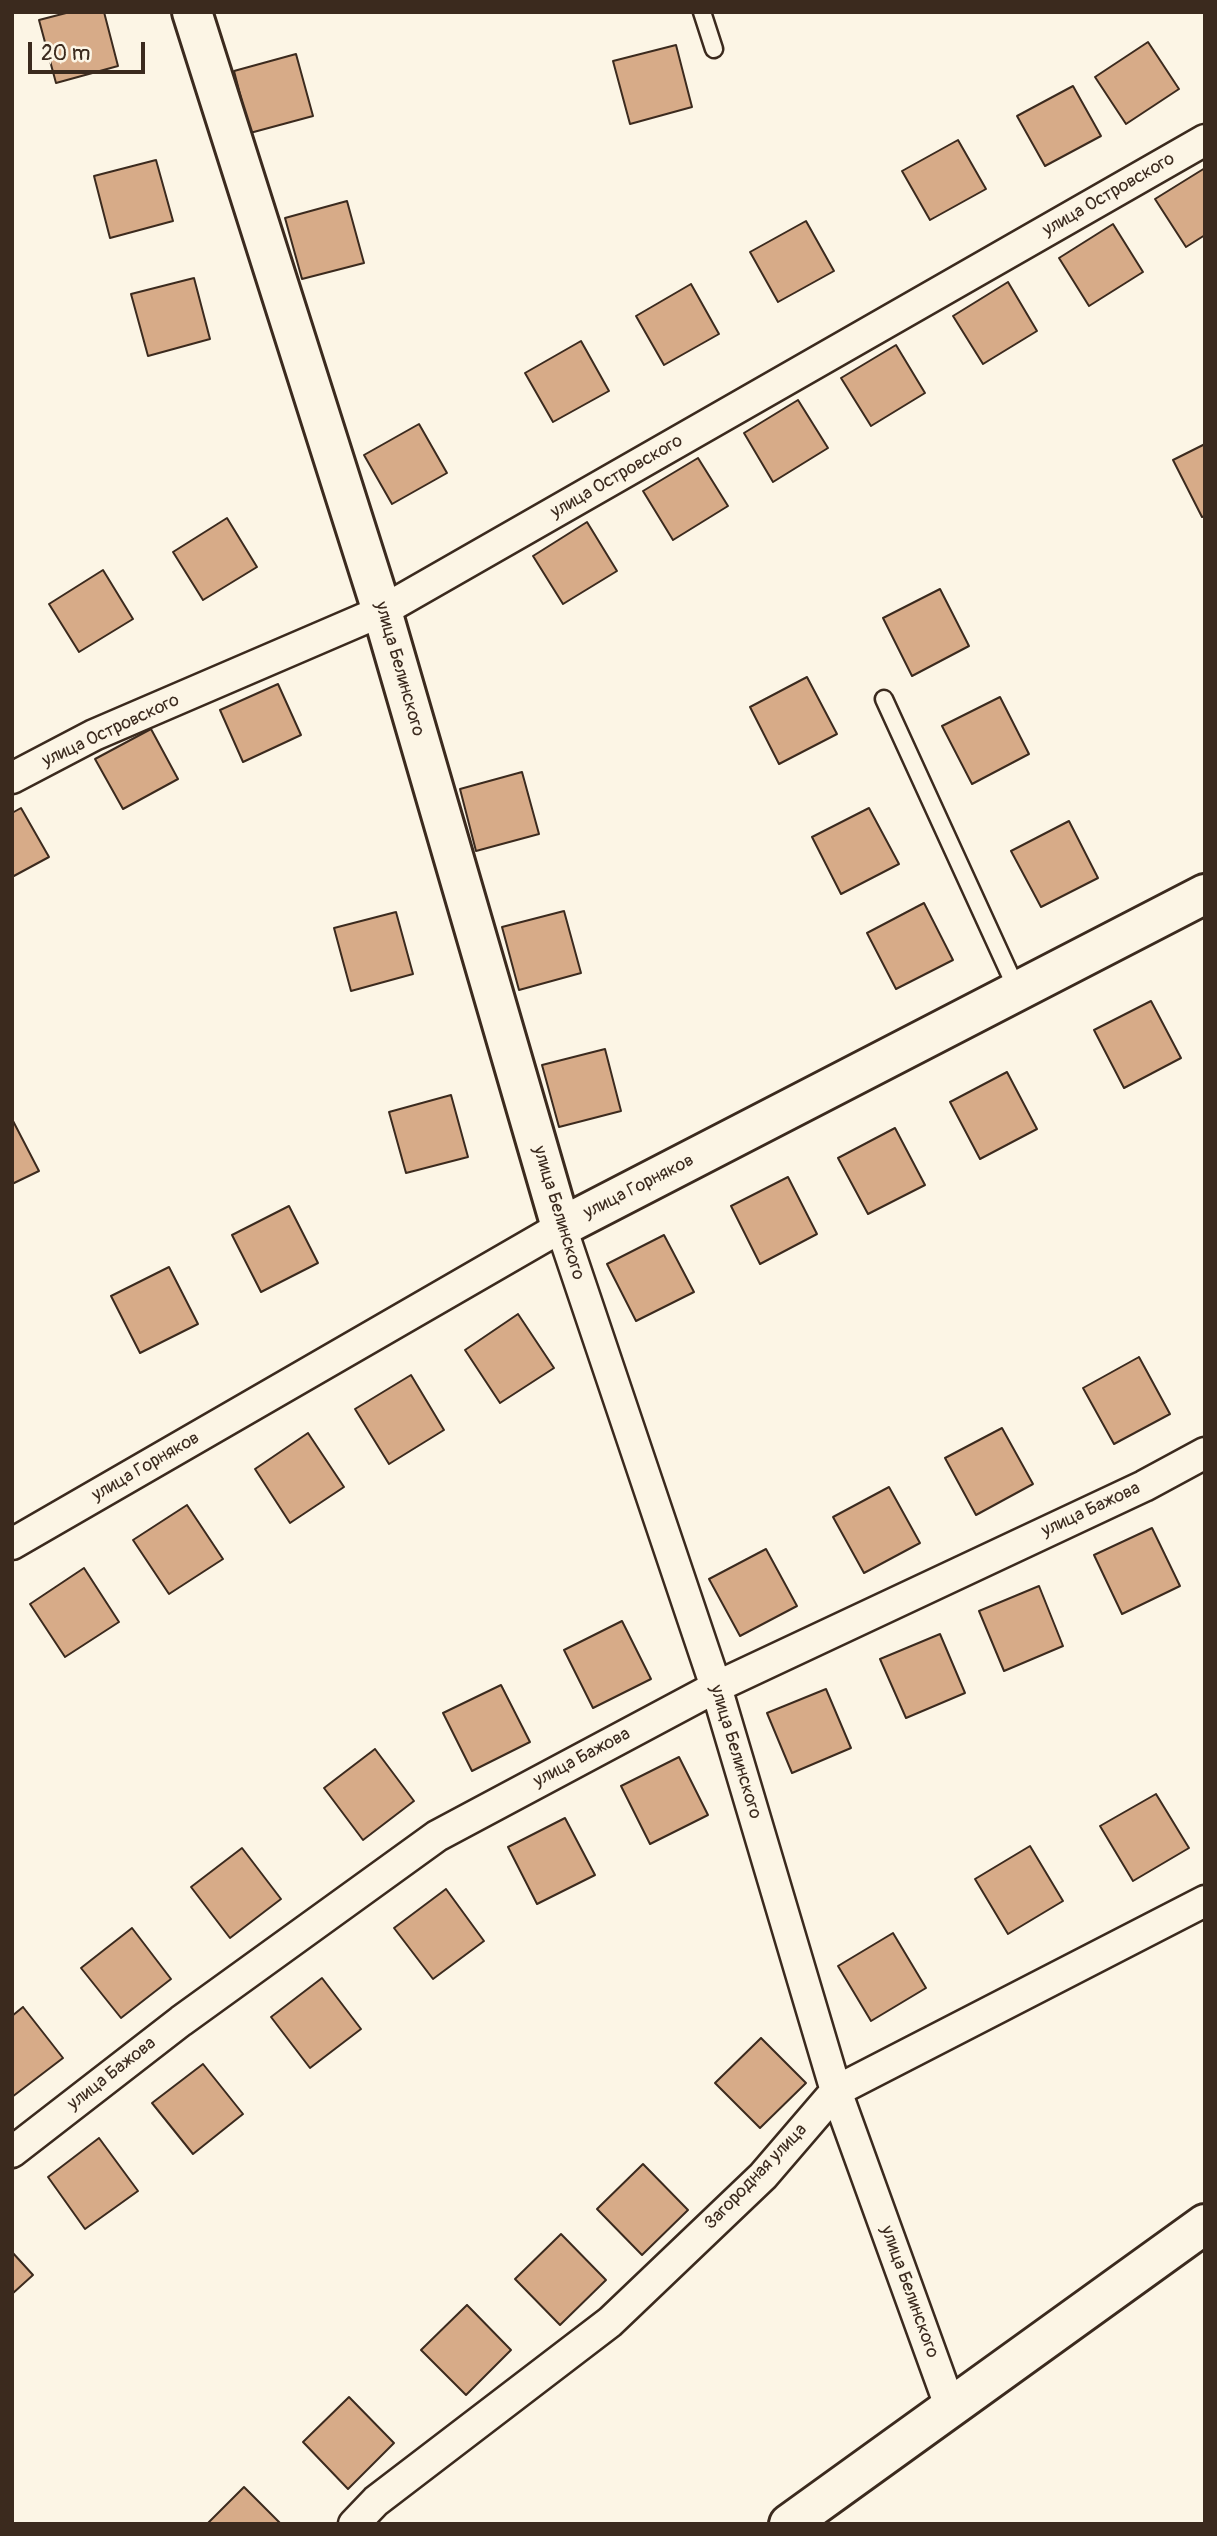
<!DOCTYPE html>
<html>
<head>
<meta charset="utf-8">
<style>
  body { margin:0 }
  #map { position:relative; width:1217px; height:2536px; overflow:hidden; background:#fcf5e5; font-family:Pangolin,sans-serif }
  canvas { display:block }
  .frame { position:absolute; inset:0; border:14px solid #3b2a1e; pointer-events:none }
  .scale { position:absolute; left:28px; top:42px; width:117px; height:32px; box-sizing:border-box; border:4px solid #3b2a1e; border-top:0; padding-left:9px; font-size:21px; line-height:24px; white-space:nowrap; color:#3b2a1e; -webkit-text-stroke:5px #fcf5e5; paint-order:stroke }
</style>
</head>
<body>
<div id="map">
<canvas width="1217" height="2536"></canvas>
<div class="frame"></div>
<div class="scale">20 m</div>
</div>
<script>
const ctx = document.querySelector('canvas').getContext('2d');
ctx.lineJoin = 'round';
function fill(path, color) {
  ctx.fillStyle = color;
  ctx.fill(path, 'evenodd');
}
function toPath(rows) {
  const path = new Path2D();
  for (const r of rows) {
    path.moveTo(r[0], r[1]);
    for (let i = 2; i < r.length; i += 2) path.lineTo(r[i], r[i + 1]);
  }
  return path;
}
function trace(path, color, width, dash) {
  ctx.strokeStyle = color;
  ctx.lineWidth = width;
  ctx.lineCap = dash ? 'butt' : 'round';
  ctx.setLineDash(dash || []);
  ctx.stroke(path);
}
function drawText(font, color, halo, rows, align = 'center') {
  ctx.font = font + ' Pangolin,sans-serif';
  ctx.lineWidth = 5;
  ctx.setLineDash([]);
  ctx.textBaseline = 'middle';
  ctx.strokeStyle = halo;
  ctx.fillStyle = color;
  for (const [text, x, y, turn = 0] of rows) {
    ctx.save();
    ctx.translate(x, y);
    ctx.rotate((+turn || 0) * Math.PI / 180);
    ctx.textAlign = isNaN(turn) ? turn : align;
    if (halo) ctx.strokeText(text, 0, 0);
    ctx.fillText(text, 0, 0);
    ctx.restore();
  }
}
const building = toPath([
  [70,12,104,12,118,66,56,83,39,20,70,12],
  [1148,42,1179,89,1126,124,1095,77,1148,42],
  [676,45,692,107,630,124,613,61,676,45],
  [296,54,313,116,250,133,234,71,296,54],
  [1073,86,1101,136,1045,166,1017,116,1073,86],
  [958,140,986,189,930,220,902,171,958,140],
  [156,160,173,221,110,238,94,176,156,160],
  [1205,168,1205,235,1186,247,1155,199,1205,168],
  [347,201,364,263,302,279,285,218,347,201],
  [806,221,834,271,778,302,750,252,806,221],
  [1113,224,1143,272,1089,306,1059,258,1113,224],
  [194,278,210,339,148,356,131,294,194,278],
  [1008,282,1037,331,983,364,953,316,1008,282],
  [691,284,719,334,664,365,636,316,691,284],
  [581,341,609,391,553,422,525,373,581,341],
  [896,345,925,393,871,426,841,378,896,345],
  [798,400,828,448,773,482,744,433,798,400],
  [419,424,447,473,392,504,364,455,419,424],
  [1205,444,1205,516,1202,517,1173,460,1205,444],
  [698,458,728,506,673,540,643,491,698,458],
  [227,518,257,567,203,600,173,552,227,518],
  [587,522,617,571,563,604,533,556,587,522],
  [103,570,133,619,79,652,49,604,103,570],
  [940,589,969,646,912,676,883,618,940,589],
  [807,677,837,734,779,764,750,707,807,677],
  [278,684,301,735,243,762,220,710,278,684],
  [1000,697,1029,754,972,784,942,726,1000,697],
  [151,729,178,779,123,809,95,759,151,729],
  [522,772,539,834,476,851,460,789,522,772],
  [21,808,49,857,12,877,12,813,21,808],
  [869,808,899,864,841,894,812,837,869,808],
  [1069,821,1098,878,1041,907,1011,851,1069,821],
  [924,903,953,960,896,989,867,933,924,903],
  [564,911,581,973,519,990,502,927,564,911],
  [396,912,413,974,351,991,334,928,396,912],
  [1151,1001,1181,1058,1124,1088,1094,1030,1151,1001],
  [605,1049,621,1111,559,1127,542,1065,605,1049],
  [1007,1072,1037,1129,980,1159,950,1102,1007,1072],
  [451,1095,468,1157,406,1173,389,1112,451,1095],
  [12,1119,39,1171,12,1184,12,1119],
  [895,1128,925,1185,868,1214,838,1158,895,1128],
  [788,1177,817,1234,760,1264,731,1206,788,1177],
  [289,1206,318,1263,261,1292,232,1235,289,1206],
  [664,1235,694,1292,636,1321,607,1264,664,1235],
  [169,1267,198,1324,140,1353,111,1296,169,1267],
  [518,1314,554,1368,500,1403,465,1350,518,1314],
  [1139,1357,1170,1414,1114,1444,1083,1388,1139,1357],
  [411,1375,444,1430,389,1464,355,1409,411,1375],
  [1002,1428,1033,1484,976,1515,945,1458,1002,1428],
  [308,1433,344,1487,290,1523,255,1469,308,1433],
  [889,1487,920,1543,864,1573,833,1517,889,1487],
  [187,1505,223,1559,169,1594,133,1540,187,1505],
  [1152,1528,1180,1586,1122,1614,1094,1555,1152,1528],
  [766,1549,797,1606,740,1636,709,1579,766,1549],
  [84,1568,119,1622,65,1657,30,1604,84,1568],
  [1039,1586,1063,1646,1004,1671,979,1611,1039,1586],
  [622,1621,651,1679,593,1708,564,1650,622,1621],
  [940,1634,965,1693,906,1718,880,1659,940,1634],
  [501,1685,530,1742,472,1771,443,1713,501,1685],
  [826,1689,851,1748,792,1773,767,1713,826,1689],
  [375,1749,414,1801,363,1840,324,1788,375,1749],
  [679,1757,708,1815,650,1844,621,1786,679,1757],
  [1156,1794,1189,1848,1133,1881,1100,1826,1156,1794],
  [565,1818,595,1875,537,1904,508,1847,565,1818],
  [1030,1846,1063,1901,1008,1934,975,1879,1030,1846],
  [242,1848,281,1899,230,1938,191,1887,242,1848],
  [446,1889,484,1941,433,1979,394,1928,446,1889],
  [132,1928,171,1979,121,2018,81,1968,132,1928],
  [893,1933,926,1988,871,2021,838,1966,893,1933],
  [322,1978,361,2029,310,2068,271,2017,322,1978],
  [23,2007,63,2058,12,2097,12,2016,23,2007],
  [761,2038,806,2083,760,2128,715,2083,761,2038],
  [203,2064,243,2114,193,2154,152,2103,203,2064],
  [99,2138,138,2191,85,2229,48,2177,99,2138],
  [643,2164,688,2210,642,2255,597,2209,643,2164],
  [561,2234,606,2280,560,2325,515,2279,561,2234],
  [12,2252,33,2275,12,2294,12,2252],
  [467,2305,511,2350,466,2395,421,2350,467,2305],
  [349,2397,394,2443,348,2489,303,2442,349,2397],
  [244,2487,281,2524,207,2524,244,2487]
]);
fill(building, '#d7ab88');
trace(building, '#3b2a1e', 2);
const lane = toPath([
  [702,12,714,49],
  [884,699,1018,992]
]);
const street = toPath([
  [12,778,94,735,382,611,1205,140],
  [12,1544,561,1227,716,1687,836,2091,950,2406],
  [12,2152,181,2021,437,1836,716,1687,1144,1486,1205,1453],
  [354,2524,376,2501,610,2322,763,2176,836,2091,1205,1901]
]);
const secondary = toPath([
  [192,12,382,611,561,1227,1205,894]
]);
const highway = toPath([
  [789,2524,1205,2224]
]);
trace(lane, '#3b2a1e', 21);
trace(street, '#3b2a1e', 35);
trace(secondary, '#3b2a1e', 44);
trace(highway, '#3b2a1e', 44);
trace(lane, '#fcf5e5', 16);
trace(street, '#fcf5e5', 30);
trace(secondary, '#fcf5e5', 38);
trace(highway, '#fcf5e5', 38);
drawText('18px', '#3b2a1e', '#fcf5e5', [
  ["улица Островского",1109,195,-30],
  ["улица Островского",617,477,-30],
  ["улица Белинского",399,669,74],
  ["улица Островского",111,731,-25],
  ["улица Горняков",639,1187,-27],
  ["улица Белинского",558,1213,73],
  ["улица Горняков",146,1467,-30],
  ["улица Бажова",1091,1510,-25],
  ["улица Белинского",735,1752,73],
  ["улица Бажова",582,1758,-28],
  ["улица Бажова",112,2074,-38],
  ["Загородная улица",756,2177,-46],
  ["улица Белинского",909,2292,70]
]);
</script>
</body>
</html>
